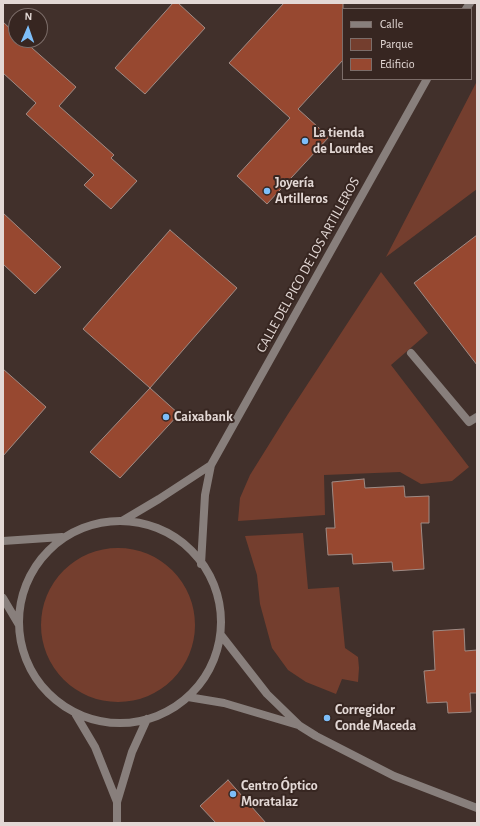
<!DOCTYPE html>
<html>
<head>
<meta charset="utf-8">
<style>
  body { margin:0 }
  #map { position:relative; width:480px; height:826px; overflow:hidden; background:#41302b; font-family:"Alegreya Sans",sans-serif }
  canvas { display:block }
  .frame { position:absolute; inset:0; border:4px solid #e3d8d5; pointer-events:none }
  .legend { position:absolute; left:342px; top:8px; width:130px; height:72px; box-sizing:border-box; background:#372621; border:1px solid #7c6d69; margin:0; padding:5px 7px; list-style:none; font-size:12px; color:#e3d8d5 }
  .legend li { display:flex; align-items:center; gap:8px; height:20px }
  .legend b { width:20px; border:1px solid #7c6d69 }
  .north { position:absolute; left:8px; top:8px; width:40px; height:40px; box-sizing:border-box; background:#372621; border:1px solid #7c6d69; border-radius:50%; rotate:2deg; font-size:11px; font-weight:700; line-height:16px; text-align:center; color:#e3d8d5 }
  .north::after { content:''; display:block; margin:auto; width:14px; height:18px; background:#7dbef9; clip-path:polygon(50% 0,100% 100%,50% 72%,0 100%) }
</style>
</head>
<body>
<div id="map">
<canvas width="480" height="826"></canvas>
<div class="frame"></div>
<ul class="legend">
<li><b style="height:5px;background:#887f7c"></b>Calle</li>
<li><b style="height:11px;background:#743e2e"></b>Parque</li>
<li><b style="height:11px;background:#974830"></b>Edificio</li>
</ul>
<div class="north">N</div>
</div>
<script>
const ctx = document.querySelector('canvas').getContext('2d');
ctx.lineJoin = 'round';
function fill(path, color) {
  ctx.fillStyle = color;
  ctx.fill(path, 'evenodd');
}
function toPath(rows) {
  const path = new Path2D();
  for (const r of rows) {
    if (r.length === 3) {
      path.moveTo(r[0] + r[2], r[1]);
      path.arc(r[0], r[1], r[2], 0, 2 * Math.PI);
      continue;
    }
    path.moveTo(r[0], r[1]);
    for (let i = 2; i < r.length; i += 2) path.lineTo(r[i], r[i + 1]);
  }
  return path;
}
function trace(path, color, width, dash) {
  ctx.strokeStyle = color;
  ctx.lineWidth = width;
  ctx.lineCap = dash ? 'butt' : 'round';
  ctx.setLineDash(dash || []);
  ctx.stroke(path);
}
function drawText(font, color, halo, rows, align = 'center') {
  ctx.font = font + ' "Alegreya Sans",sans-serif';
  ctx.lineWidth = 4;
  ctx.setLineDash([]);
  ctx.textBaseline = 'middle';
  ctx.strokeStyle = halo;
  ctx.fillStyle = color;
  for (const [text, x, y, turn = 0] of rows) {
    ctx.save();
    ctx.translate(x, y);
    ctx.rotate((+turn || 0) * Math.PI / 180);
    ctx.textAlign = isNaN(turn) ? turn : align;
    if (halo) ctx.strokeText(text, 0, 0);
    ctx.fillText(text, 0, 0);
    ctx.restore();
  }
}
fill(toPath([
  [477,81,477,189,386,257],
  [381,272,428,333,391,365,469,467,452,481,421,484,400,472,324,475,325,515,238,521,240,498,250,475,288,414],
  [303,533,308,589,339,587,345,648,358,657,359,668,358,682,342,679,336,694,306,682,288,670,272,648,260,604,257,575,245,536],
  [118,625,77]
]), '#743e2e');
const building = toPath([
  [173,3,178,3,205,28,145,94,115,68,173,3],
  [284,3,343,3,343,60,298,109,329,137,267,204,237,176,290,118,229,63,284,3],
  [3,22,16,34,16,40,23,40,76,87,59,106,114,155,111,158,137,181,111,209,84,185,94,175,26,114,36,103,3,73,3,22],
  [3,213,61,267,35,294,3,264,3,213],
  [170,230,237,288,150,388,83,329,170,230],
  [477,235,477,365,414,283,477,235],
  [3,369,46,407,3,456,3,369],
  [150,388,179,414,120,478,90,452,150,388],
  [364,479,365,488,404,486,405,497,429,496,429,523,421,523,424,569,393,571,392,562,353,564,352,554,328,555,326,528,335,528,332,482,364,479],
  [464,629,465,651,477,650,477,693,470,693,471,712,448,713,447,702,427,703,424,671,435,670,433,631,464,629],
  [228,780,266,823,216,823,200,806,228,780]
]);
fill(building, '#974830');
trace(building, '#9f8b85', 1);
trace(toPath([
  [411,353,469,422,477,417]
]), '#887f7c', 8);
trace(toPath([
  [466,9,470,3],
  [122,521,159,499,211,465],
  [120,622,101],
  [3,541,62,537],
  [201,564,205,495,211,465,427,79],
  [3,598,19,625],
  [221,635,267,694,300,726,316,736,394,776,477,808],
  [188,697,224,703,298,725],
  [76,715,95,747,117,802],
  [117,823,117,802,132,752,147,719]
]), '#887f7c', 8);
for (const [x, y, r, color] of [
  [305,141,4,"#7dbef9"],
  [267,191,4,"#7dbef9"],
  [166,417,4,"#7dbef9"],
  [327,718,4,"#7dbef9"],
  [233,794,4,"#7dbef9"]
]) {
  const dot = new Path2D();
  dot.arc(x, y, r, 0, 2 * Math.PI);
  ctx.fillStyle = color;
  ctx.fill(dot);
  trace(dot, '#372621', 1.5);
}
drawText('bold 14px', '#e3d8d5', '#372621', [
  ["La tienda",313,133],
  ["de Lourdes",313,149],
  ["Joyería",275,183],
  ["Artilleros",275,199],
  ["Caixabank",174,417],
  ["Corregidor",335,710],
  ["Conde Maceda",335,726],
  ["Centro Óptico",241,786],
  ["Moratalaz",241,802]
], 'left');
drawText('14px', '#e3d8d5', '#372621', [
  ["CALLE DEL PICO DE LOS ARTILLEROS",308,265,-61]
]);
</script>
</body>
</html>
